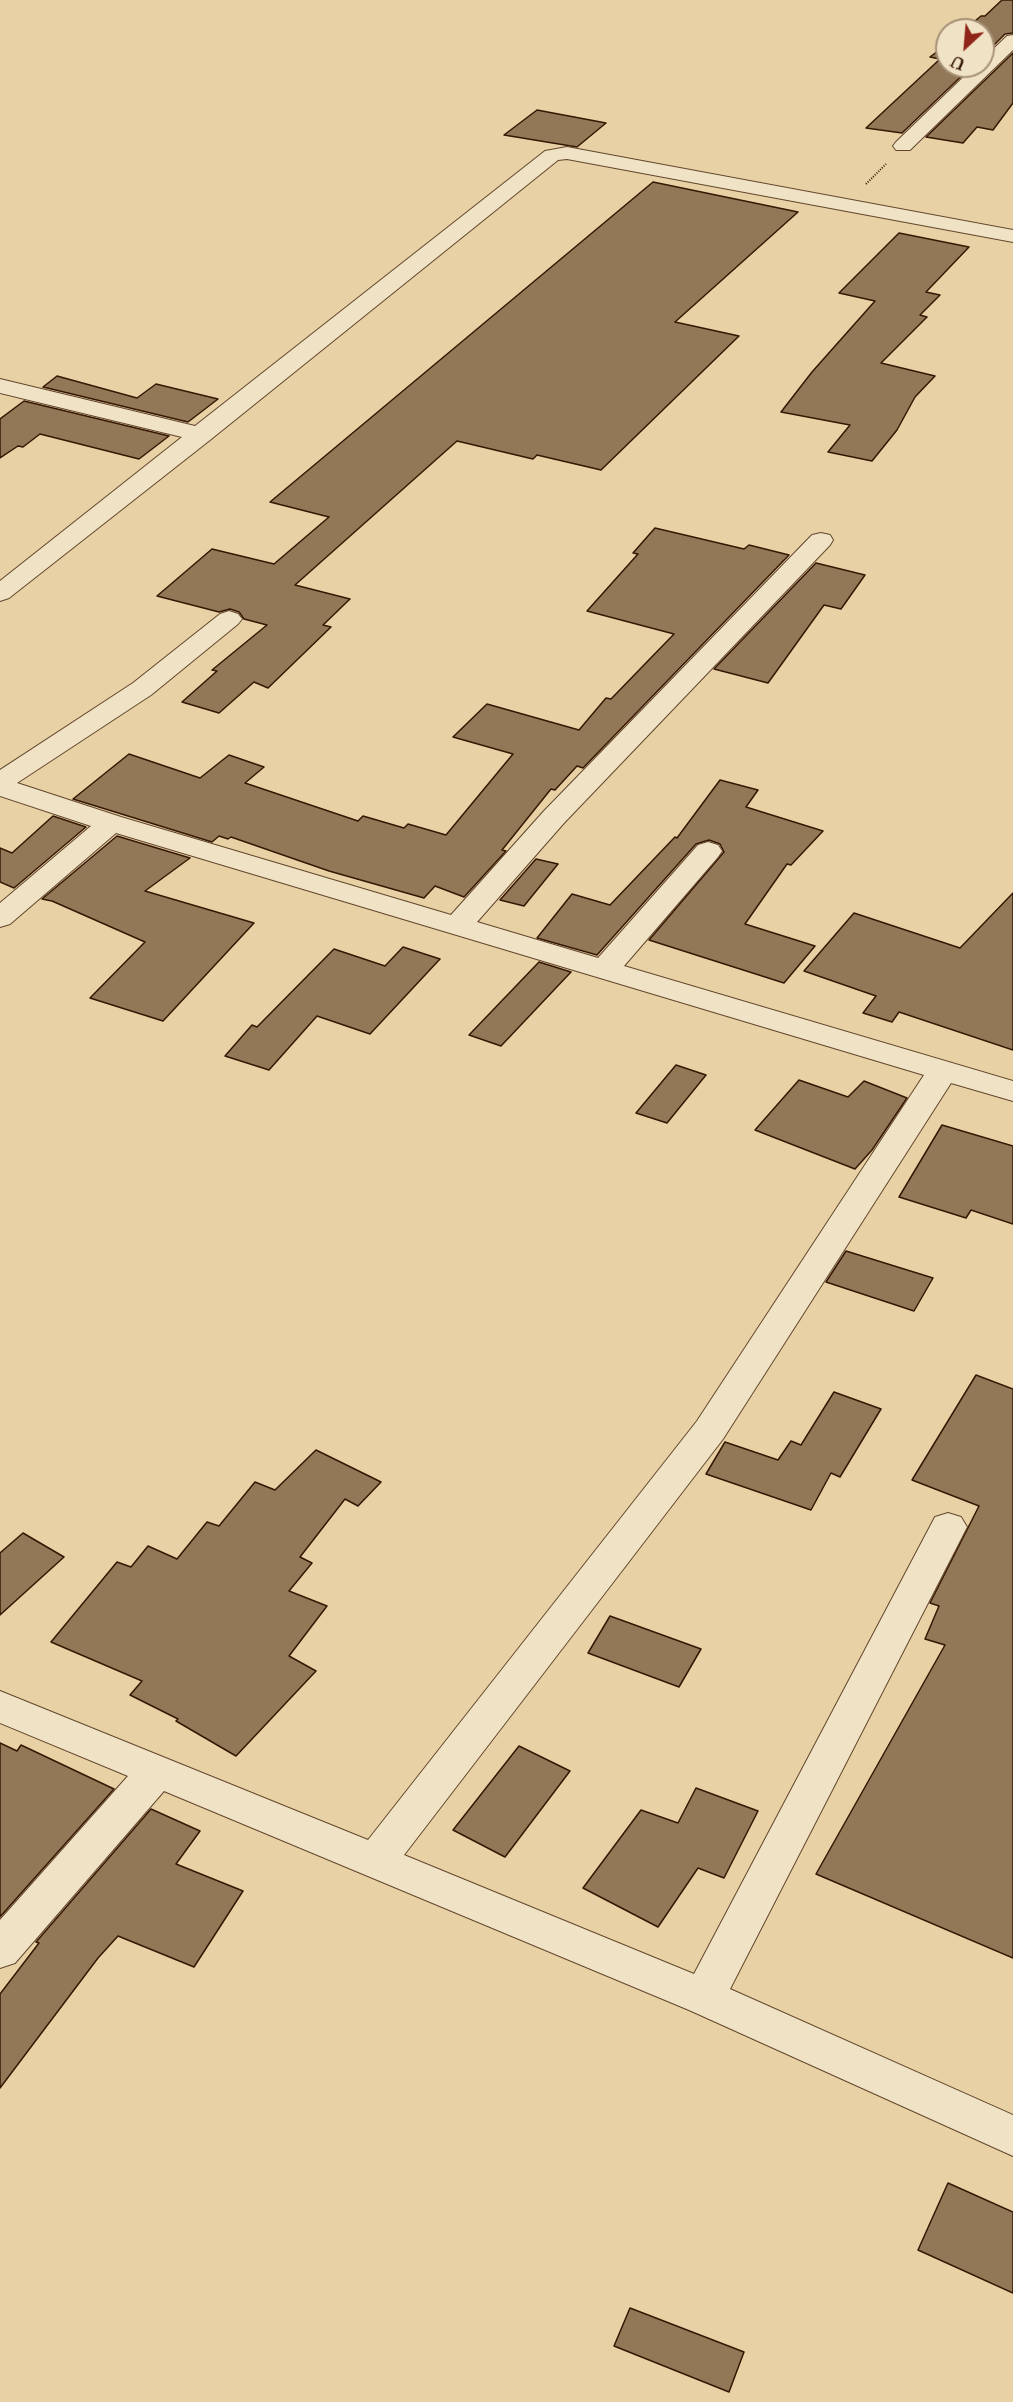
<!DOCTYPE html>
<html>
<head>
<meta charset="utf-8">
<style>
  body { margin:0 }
  #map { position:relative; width:1013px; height:2402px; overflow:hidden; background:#e8d2a5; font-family:"IM FELL Double Pica",serif }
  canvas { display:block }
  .north { position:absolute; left:935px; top:18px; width:60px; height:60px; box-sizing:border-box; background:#f0e2c4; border:2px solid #a69177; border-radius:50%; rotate:206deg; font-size:16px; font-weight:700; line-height:24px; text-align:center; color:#361703 }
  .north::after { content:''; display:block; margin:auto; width:21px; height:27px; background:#8f2418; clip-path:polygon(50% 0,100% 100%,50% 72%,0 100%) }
</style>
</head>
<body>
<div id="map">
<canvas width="1013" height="2402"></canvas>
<div class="north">U</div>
</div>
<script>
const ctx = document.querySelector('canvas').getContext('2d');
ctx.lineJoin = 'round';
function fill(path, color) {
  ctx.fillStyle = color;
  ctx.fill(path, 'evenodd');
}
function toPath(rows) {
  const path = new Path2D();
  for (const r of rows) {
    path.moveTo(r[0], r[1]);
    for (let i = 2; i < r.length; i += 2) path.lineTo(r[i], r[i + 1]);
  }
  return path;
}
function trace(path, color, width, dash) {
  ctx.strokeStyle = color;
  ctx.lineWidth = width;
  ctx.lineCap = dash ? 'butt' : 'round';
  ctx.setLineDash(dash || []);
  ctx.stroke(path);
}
const building = toPath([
  [1002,0,1013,0,1013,33,1005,34,983,56,983,30,964,30,981,16,985,16,1002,0],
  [947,44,947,66,972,66,902,133,866,128,940,59,930,57,947,44],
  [1013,53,1013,103,993,130,977,127,963,143,926,137,1013,53],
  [537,110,606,123,577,147,504,135,537,110],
  [653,182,798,212,675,322,739,336,601,470,537,455,533,459,457,441,295,585,350,599,323,625,331,627,268,688,254,682,219,713,182,702,217,671,212,670,267,625,244,619,239,612,230,609,219,612,157,596,212,549,274,564,329,517,270,502,653,182],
  [899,233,969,247,926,292,940,295,920,315,927,317,881,363,935,376,915,397,897,430,872,461,828,452,850,425,781,412,812,372,875,301,839,293,899,233],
  [57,376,137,398,156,384,218,399,188,422,43,387,57,376],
  [24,401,169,436,139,459,40,434,23,447,18,446,0,458,0,419,24,401],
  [655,528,744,549,749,545,789,555,583,768,577,766,555,790,551,789,502,850,506,851,464,897,435,886,424,898,329,871,231,837,228,839,219,836,212,842,73,799,129,754,200,778,229,755,264,767,245,783,358,821,363,816,404,828,408,824,446,835,513,754,453,737,487,704,579,730,606,698,611,699,674,634,587,611,638,554,633,553,655,528],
  [816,563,865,575,841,609,824,605,768,683,714,669,816,563],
  [720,780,758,790,746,807,823,831,791,865,787,864,745,924,815,946,784,983,649,940,724,852,720,844,709,840,696,844,597,955,537,938,572,894,610,905,675,837,677,838,720,780],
  [53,816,86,827,14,888,0,882,0,848,12,853,53,816],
  [117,836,190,858,145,891,254,923,163,1021,90,998,145,942,52,901,42,899,117,836],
  [536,859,558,864,524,906,500,900,536,859],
  [1013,893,1013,1050,899,1012,892,1022,863,1013,876,996,804,971,854,913,960,948,1013,893],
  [403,947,440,959,370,1034,317,1016,269,1070,225,1056,252,1025,257,1027,334,949,385,966,403,947],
  [539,962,571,972,501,1046,469,1035,539,962],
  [676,1065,706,1075,667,1123,636,1113,676,1065],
  [799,1080,848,1097,864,1081,907,1098,872,1150,855,1169,755,1130,799,1080],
  [942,1125,1013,1146,1013,1224,971,1210,966,1218,899,1197,942,1125],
  [846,1251,933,1278,914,1311,826,1282,846,1251],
  [976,1375,1013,1389,1013,1958,816,1874,945,1645,925,1639,939,1606,930,1603,979,1506,912,1480,976,1375],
  [834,1392,881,1409,840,1477,831,1473,811,1510,706,1474,725,1442,778,1460,791,1441,801,1445,834,1392],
  [316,1450,381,1482,358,1506,345,1499,300,1557,312,1563,289,1591,327,1606,289,1656,316,1671,236,1756,176,1721,178,1719,130,1695,142,1681,51,1642,117,1562,131,1567,148,1546,177,1559,207,1522,219,1526,255,1482,275,1490,316,1450],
  [23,1533,64,1557,0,1615,0,1553,23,1533],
  [610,1616,701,1649,679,1687,588,1653,610,1616],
  [0,1743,17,1751,21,1745,114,1789,0,1917,0,1743],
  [519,1746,570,1771,505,1857,453,1830,519,1746],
  [696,1788,758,1811,724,1878,698,1868,658,1927,583,1888,641,1810,678,1823,696,1788],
  [151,1809,200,1831,176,1864,243,1891,194,1967,118,1936,98,1958,0,2088,0,1994,39,1943,36,1942,151,1809],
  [948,2183,1013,2212,1013,2293,918,2250,948,2183],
  [630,2308,744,2352,729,2392,614,2346,630,2308]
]);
fill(building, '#937857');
trace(building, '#361703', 1.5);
const minor = toPath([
  [1013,35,1013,50,910,150,896,150,893,146,896,142,975,66,983,66,983,59,1007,36,1013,35],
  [567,147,1013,230,1013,242,567,159,558,160,210,440,9,598,0,601,0,581,182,437,0,393,0,379,195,426,545,151,567,147],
  [821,533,830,535,833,540,830,545,564,823,477,922,598,958,698,845,708,842,718,845,722,851,718,857,624,966,1013,1081,1013,1101,951,1083,723,1439,404,1855,694,1974,935,1517,948,1513,961,1517,967,1527,730,1989,1013,2115,1013,2156,689,2010,164,1791,15,1963,0,1968,0,1920,128,1776,0,1723,0,1691,368,1840,697,1421,924,1075,116,833,10,924,0,927,0,903,91,826,0,796,0,770,133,683,220,614,229,611,238,614,242,619,238,624,151,695,17,783,121,817,451,915,544,811,812,535,821,533]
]);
trace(minor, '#62462c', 2);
trace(toPath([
  [866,184,886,164]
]), '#361703', 2, [1, 1.5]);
fill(minor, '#f0e2c4');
</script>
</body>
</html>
